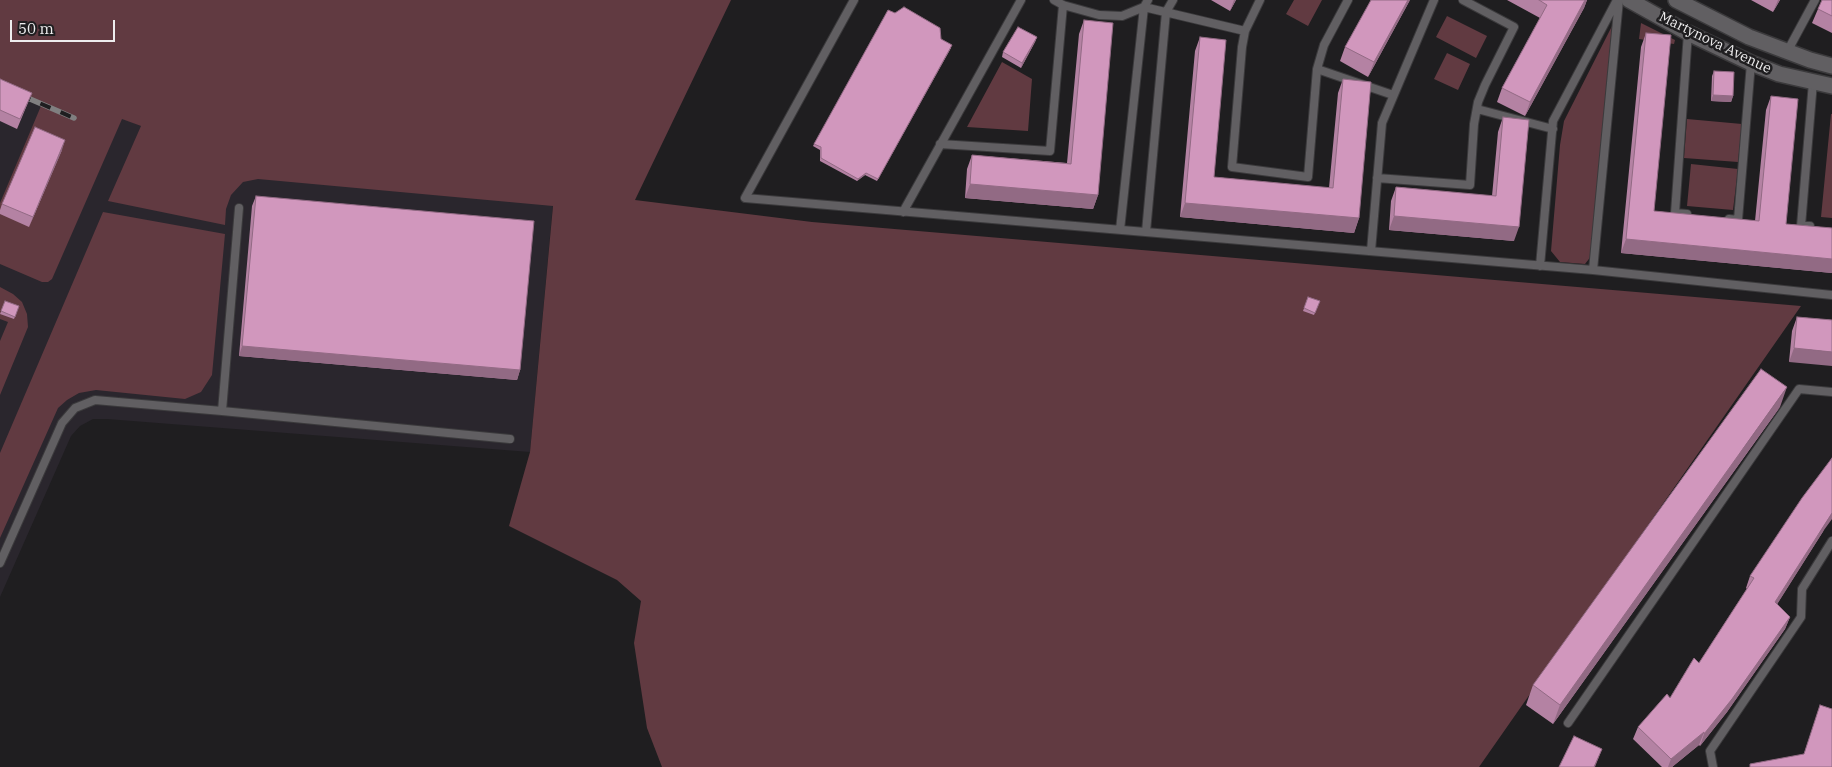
<!DOCTYPE html>
<html>
<head>
<meta charset="utf-8">
<style>
  body { margin:0 }
  #map { position:relative; width:1832px; height:767px; overflow:hidden; background:#1f1e20; font-family:"IBM Plex Serif",serif }
  canvas { display:block }
  .scale { position:absolute; left:10px; top:20px; width:105px; height:22px; box-sizing:border-box; border:2px solid #eeedee; border-top:0; padding-left:6px; font-size:15px; line-height:18px; white-space:nowrap; color:#eeedee; -webkit-text-stroke:4px #1f1e20; paint-order:stroke }
</style>
</head>
<body>
<div id="map">
<canvas width="1832" height="767"></canvas>
<div class="scale">50 m</div>
</div>
<script>
const ctx = document.querySelector('canvas').getContext('2d');
ctx.lineJoin = 'round';
function fill(path, color) {
  ctx.fillStyle = color;
  ctx.fill(path, 'evenodd');
}
function toPath(rows) {
  const path = new Path2D();
  for (const r of rows) {
    path.moveTo(r[0], r[1]);
    for (let i = 2; i < r.length; i += 2) path.lineTo(r[i], r[i + 1]);
  }
  return path;
}
function trace(path, color, width, dash) {
  ctx.strokeStyle = color;
  ctx.lineWidth = width;
  ctx.lineCap = dash ? 'butt' : 'round';
  ctx.setLineDash(dash || []);
  ctx.stroke(path);
}
function drawText(font, color, halo, rows, align = 'center') {
  ctx.font = font + ' "IBM Plex Serif",serif';
  ctx.lineWidth = 5;
  ctx.setLineDash([]);
  ctx.textBaseline = 'middle';
  ctx.strokeStyle = halo;
  ctx.fillStyle = color;
  for (const [text, x, y, turn = 0] of rows) {
    ctx.save();
    ctx.translate(x, y);
    ctx.rotate((+turn || 0) * Math.PI / 180);
    ctx.textAlign = isNaN(turn) ? turn : align;
    if (halo) ctx.strokeText(text, 0, 0);
    ctx.fillText(text, 0, 0);
    ctx.restore();
  }
}
fill(toPath([
  [0,67,141,126,554,193,530,452,107,419,93,419,80,426,71,436,0,597]
]), '#2a262d');
fill(toPath([
  [0,0,731,0,635,200,812,222,1801,306,1479,767,662,767,647,728,634,643,641,601,617,580,509,526,530,452,553,206,258,179,243,182,231,195,226,209,225,225,108,201,141,126,122,119,52,279,48,282,42,282,0,264,0,203,41,106,0,88],
  [1294,0,1322,0,1308,26,1286,14],
  [1447,16,1487,36,1476,58,1436,37],
  [1641,23,1675,40,1674,44,1639,39],
  [1612,26,1592,255,1585,264,1560,262,1551,251,1560,145,1564,121],
  [1447,53,1470,64,1458,90,1434,79],
  [1002,62,1032,79,1028,131,967,127],
  [1831,114,1832,114,1832,218,1821,217],
  [1687,119,1742,124,1738,162,1684,158],
  [1691,164,1738,169,1733,210,1687,206],
  [103,212,225,234,212,375,201,392,185,399,96,390,79,393,67,400,58,408,0,538,0,453],
  [0,287,13,294,22,302,27,314,28,327,0,395,0,341,8,322,0,319]
]), '#613a41');
const service = toPath([
  [854,0,745,198,1593,270,1832,295],
  [1054,0,1063,5,1099,15,1122,16,1144,7,1245,31],
  [1260,0,1245,31,1242,47,1232,167,1308,177,1317,69,1324,45,1348,0],
  [1787,52,1815,0],
  [1317,69,1393,95],
  [1477,109,1553,129],
  [940,144,1050,151,1063,5],
  [1377,178,1470,185,1474,124,1478,102,1485,85,1514,27,1463,0],
  [903,212,1021,0],
  [1687,214,1675,213,1688,33],
  [1729,219,1738,220,1751,63],
  [1810,226,1801,226,1813,82],
  [1120,230,1144,7,1148,0],
  [1146,232,1166,12,1173,0],
  [1371,251,1382,123,1434,0],
  [1540,266,1553,121,1617,0],
  [1593,270,1619,0],
  [222,411,239,208],
  [0,563,62,423,75,408,95,400,222,411,510,439],
  [1568,723,1799,389,1832,392],
  [1713,767,1710,751,1801,617,1802,589,1832,541]
]);
const minor = toPath([
  [1629,0,1688,33,1751,63,1779,74,1832,86],
  [1676,0,1749,37,1810,60,1832,66]
]);
trace(service, '#3b3a3c', 10);
trace(minor, '#3b3a3c', 18);
trace(service, '#615f62', 8);
trace(minor, '#615f62', 15);
const rail = toPath([
  [0,86,74,118]
]);
trace(rail, '#807f80', 5.5);
trace(rail, '#1f1e20', 4, [11]);
fill(toPath([
  [1211,0,1236,0,1230,11],
  [1410,0,1368,77,1340,61,1345,47],
  [1507,0,1587,0,1584,8,1525,116,1497,102,1502,88,1540,18],
  [1751,0,1780,0,1773,12],
  [1832,0,1832,33,1812,23,1818,9],
  [1084,20,1098,195,1093,209,965,198,967,169,972,155,1067,163,1079,34],
  [1646,33,1654,211,1755,221,1766,110,1771,96,1786,224,1832,228,1832,273,1621,253,1641,47],
  [1037,37,1035,42,1021,68,1002,57,1003,52],
  [1200,37,1214,177,1329,188,1338,93,1343,79,1359,218,1354,233,1180,217,1195,51],
  [941,39,951,48,877,181,865,175,857,181,820,161,820,150,813,146,814,144],
  [1714,71,1733,96,1731,102,1711,101,1712,76],
  [0,79,32,93,17,129,0,121],
  [1503,117,1514,241,1389,230,1391,201,1396,187,1492,196,1498,132],
  [62,150,29,227,0,214,0,210,2,204],
  [256,196,520,370,517,380,239,356,252,206],
  [1308,297,1320,301,1314,315,1303,311],
  [5,301,19,306,14,319,0,314],
  [1797,317,1832,320,1789,362,1792,331],
  [1780,407,1553,724,1526,705,1533,685],
  [1824,530,1777,604,1790,617,1785,629,1727,712,1700,746,1699,745,1672,767,1662,767,1633,739,1638,727,1670,698,1699,663,1747,589,1746,588,1750,576]
]), '#b482a3');
fill(toPath([
  [1234,0,1236,0,1230,11],
  [1408,0,1410,0,1368,77,1374,62],
  [1585,0,1587,0,1584,8,1525,116,1530,102],
  [1778,0,1780,0,1773,12],
  [1037,37,1035,42,1021,68,1022,63],
  [1713,95,1733,96,1731,102,1711,101],
  [65,140,62,150,29,227,33,217],
  [866,173,865,175,857,181,858,179],
  [970,184,1098,195,1093,209,965,198],
  [1185,203,1359,218,1354,233,1180,217],
  [1394,216,1519,227,1514,241,1389,230],
  [1626,239,1832,259,1832,273,1621,253],
  [242,346,520,370,517,380,239,356],
  [1794,348,1832,352,1832,366,1789,362],
  [1787,387,1780,407,1553,724,1560,705],
  [1832,513,1832,519,1824,530,1771,614,1775,602],
  [1790,617,1785,629,1727,712,1700,746,1704,734],
  [1704,732,1699,745,1672,767,1668,767,1671,759],
  [1602,749,1595,767,1594,767]
]), '#926a84');
const building = toPath([
  [1371,0,1408,0,1374,62,1345,47,1371,0],
  [1539,0,1585,0,1530,102,1502,88,1547,5,1539,0],
  [1822,0,1832,0,1832,16,1818,9,1822,0],
  [904,7,940,28,941,39,952,45,878,179,866,173,858,179,821,158,821,147,814,144,888,10,895,13,904,7],
  [1084,20,1113,23,1098,195,970,184,972,155,1071,164,1084,20],
  [1018,27,1037,37,1022,63,1003,52,1018,27],
  [1646,33,1671,35,1654,211,1759,221,1771,96,1798,99,1786,224,1832,228,1832,259,1626,239,1646,33],
  [1200,37,1226,40,1214,177,1333,188,1343,79,1371,82,1359,218,1185,203,1200,37],
  [1714,71,1734,72,1733,96,1713,95,1714,71],
  [0,79,32,93,20,119,0,110,0,79],
  [1503,117,1529,120,1519,227,1394,216,1396,187,1496,196,1503,117],
  [35,127,65,140,33,217,2,204,35,127],
  [256,196,534,221,520,370,242,346,256,196],
  [1308,297,1320,301,1315,313,1304,308,1308,297],
  [5,301,19,306,15,317,1,311,5,301],
  [1797,317,1832,320,1832,352,1794,348,1797,317],
  [1761,369,1787,387,1560,705,1533,685,1761,369],
  [1832,458,1832,513,1775,602,1790,617,1732,699,1704,734,1704,732,1671,759,1638,727,1667,694,1670,698,1694,658,1699,663,1754,578,1750,576,1802,498,1832,458],
  [1820,705,1832,709,1832,767,1750,767,1750,764,1804,754,1820,705],
  [1574,736,1602,749,1594,767,1559,767,1574,736]
]);
fill(building, '#d197bd');
trace(building, '#926a84', 1);
drawText('14px', '#eeedee', '#1f1e20', [
  ["Martynova Avenue",1715,43,26]
]);
</script>
</body>
</html>
